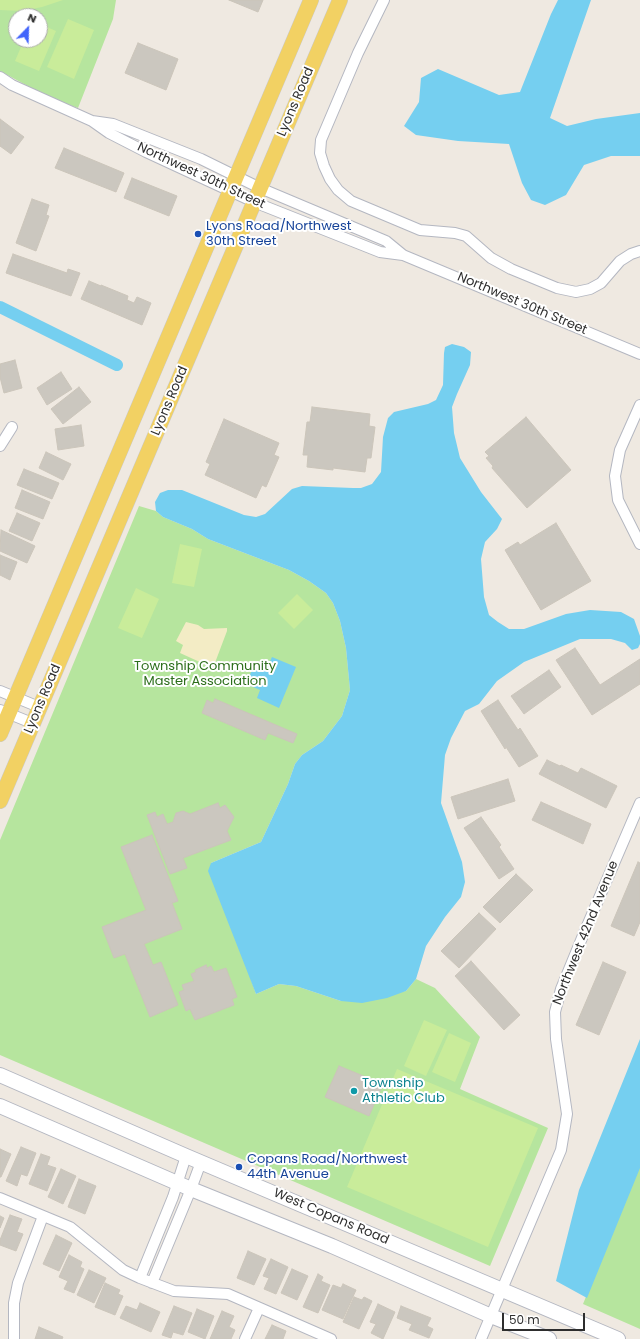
<!DOCTYPE html>
<html>
<head>
<meta charset="utf-8">
<style>
  body { margin:0 }
  #map { position:relative; width:640px; height:1339px; overflow:hidden; background:#efe9e1; font-family:Poppins,sans-serif }
  canvas { display:block }
  .north { position:absolute; left:8px; top:8px; width:40px; height:40px; box-sizing:border-box; background:#fff; border:1px solid #ababab; border-radius:50%; rotate:23deg; font-size:11px; font-weight:700; line-height:16px; text-align:center; color:#2e2e2e }
  .north::after { content:''; display:block; margin:auto; width:14px; height:18px; background:#4264fb; clip-path:polygon(50% 0,100% 100%,50% 72%,0 100%) }
  .scale { position:absolute; left:502px; top:1313px; width:83px; height:18px; box-sizing:border-box; border:2px solid #2e2e2e; border-top:0; padding-left:5px; font-size:12px; line-height:14px; white-space:nowrap; color:#2e2e2e; -webkit-text-stroke:3px #fff; paint-order:stroke }
</style>
</head>
<body>
<div id="map">
<canvas width="640" height="1339"></canvas>
<div class="north">N</div>
<div class="scale">50 m</div>
</div>
<script>
const ctx = document.querySelector('canvas').getContext('2d');
ctx.lineJoin = 'round';
function fill(path, color) {
  ctx.fillStyle = color;
  ctx.fill(path, 'evenodd');
}
function toPath(rows) {
  const path = new Path2D();
  for (const r of rows) {
    path.moveTo(r[0], r[1]);
    for (let i = 2; i < r.length; i += 2) path.lineTo(r[i], r[i + 1]);
  }
  return path;
}
function trace(path, color, width, dash) {
  ctx.strokeStyle = color;
  ctx.lineWidth = width;
  ctx.lineCap = dash ? 'butt' : 'round';
  ctx.setLineDash(dash || []);
  ctx.stroke(path);
}
function drawText(font, color, halo, rows, align = 'center') {
  ctx.font = font + ' Poppins,sans-serif';
  ctx.lineWidth = 4;
  ctx.setLineDash([]);
  ctx.textBaseline = 'middle';
  ctx.strokeStyle = halo;
  ctx.fillStyle = color;
  for (const [text, x, y, turn = 0] of rows) {
    ctx.save();
    ctx.translate(x, y);
    ctx.rotate((+turn || 0) * Math.PI / 180);
    ctx.textAlign = isNaN(turn) ? turn : align;
    if (halo) ctx.strokeText(text, 0, 0);
    ctx.fillText(text, 0, 0);
    ctx.restore();
  }
}
fill(toPath([
  [0,0,116,0,113,19,78,108,48,97,0,71],
  [16,16,40,16,40,40,16,40],
  [139,506,156,511,163,517,192,529,208,539,289,570,309,581,326,593,333,603,340,621,346,648,350,690,342,716,323,741,302,755,295,764,288,784,261,842,211,863,256,994,279,984,296,986,341,1001,406,991,416,979,435,988,480,1037,460,1089,548,1128,490,1266,0,1055,0,840],
  [640,1165,640,1329,583,1304]
]), '#b6e59e');
fill(toPath([
  [186,622,198,625,204,629,227,628,227,631,213,668,180,653,183,645,176,641]
]), '#f3ecc5');
fill(toPath([
  [0,0,63,0,42,7,22,11,0,10],
  [68,19,94,30,74,79,47,67],
  [40,24,56,31,39,71,15,61,24,40,40,40],
  [180,544,202,549,194,587,172,583],
  [136,588,159,599,142,638,118,628],
  [297,594,313,610,294,629,278,613],
  [424,1020,447,1030,426,1076,404,1066],
  [449,1033,471,1043,455,1082,432,1072],
  [397,1069,538,1128,488,1247,347,1187]
]), '#c9ec9a');
fill(toPath([
  [558,0,591,0,550,118,567,126,596,119,640,113,640,156,611,156,584,165,566,195,545,205,531,200,522,183,509,144,458,141,416,135,404,126,419,102,421,78,438,69,499,95,520,92,551,14],
  [452,344,464,347,471,352,470,365,457,394,452,407,454,433,460,458,481,492,502,519,497,529,485,542,481,559,484,597,489,615,498,622,509,629,524,629,566,614,590,610,621,612,634,619,640,636,640,644,638,648,632,650,625,643,611,639,580,639,524,662,497,681,479,704,465,711,451,738,445,755,441,803,462,862,465,882,461,897,445,917,426,946,416,979,406,991,387,998,362,1003,341,1001,296,986,279,984,256,994,208,871,211,863,261,842,288,784,295,764,302,755,323,741,342,716,350,690,346,648,340,621,333,603,326,593,309,581,289,570,208,539,192,529,163,517,156,511,155,502,160,493,168,490,182,490,244,515,256,517,265,514,292,489,302,486,353,488,361,488,372,484,381,472,383,437,388,418,394,412,428,404,436,400,443,385,444,353,445,347],
  [272,657,296,667,279,708,257,698,260,690,246,684,255,663,267,668],
  [640,1039,640,1168,587,1298,556,1281,579,1190]
]), '#75cff0');
trace(toPath([
  [0,307,117,365]
]), '#75cff0', 12);
const building = toPath([
  [229,0,263,0,258,12,229,0],
  [138,43,178,59,166,90,125,73,138,43],
  [0,119,24,137,11,154,0,146,0,119],
  [64,148,124,173,116,192,55,168,64,148],
  [132,178,177,196,169,216,124,198,132,178],
  [32,199,49,205,46,215,49,216,36,251,16,243,32,199],
  [13,254,67,273,68,269,80,273,71,296,6,273,13,254],
  [89,281,101,286,101,285,128,296,127,300,134,303,137,297,151,303,142,325,81,299,89,281],
  [15,360,22,388,4,393,0,377,0,364,15,360],
  [61,372,72,389,47,405,37,388,61,372],
  [79,387,91,402,63,424,51,409,79,387],
  [312,407,370,414,369,426,375,427,371,458,367,458,365,472,333,468,333,470,307,467,308,455,303,455,307,422,310,422,312,407],
  [526,417,571,470,527,508,492,468,493,466,486,458,489,456,485,452,526,417],
  [224,419,279,443,274,455,279,457,266,487,262,485,256,498,205,475,210,464,206,462,224,419],
  [81,425,84,446,58,450,55,429,81,425],
  [46,452,71,464,63,480,39,468,46,452],
  [24,469,59,483,52,499,17,485,24,469],
  [22,490,50,502,43,519,15,508,22,490],
  [17,513,40,523,32,541,9,531,17,513],
  [556,523,591,581,541,610,505,550,518,542,520,545,556,523],
  [1,530,35,546,27,563,0,551,1,530],
  [0,555,17,562,10,580,0,575,0,555],
  [575,648,600,685,640,659,640,684,592,715,556,660,575,648],
  [549,670,561,687,524,714,511,696,549,670],
  [215,699,297,734,293,743,268,733,265,740,202,713,207,700,213,703,215,699],
  [498,700,518,730,520,728,538,756,519,767,506,747,505,749,481,711,498,700],
  [547,760,560,766,561,765,578,773,581,768,617,786,606,808,539,774,547,760],
  [508,779,515,801,458,819,451,797,508,779],
  [541,802,591,824,583,844,532,820,541,802],
  [218,803,220,808,225,805,234,817,227,831,231,840,183,858,187,868,170,874,147,815,155,812,157,817,163,814,167,824,173,822,176,813,183,811,190,814,218,803],
  [481,817,501,845,499,847,514,869,499,879,464,828,481,817],
  [152,835,178,901,172,903,182,929,144,944,153,965,161,962,178,1005,150,1017,125,954,114,958,102,927,146,910,121,847,152,835],
  [638,862,640,863,640,922,634,936,611,926,638,862],
  [516,874,533,890,500,923,483,907,516,874],
  [479,913,496,929,459,968,441,951,479,913],
  [471,961,520,1015,504,1030,455,976,471,961],
  [603,962,626,972,599,1035,576,1025,603,962],
  [206,965,207,968,211,966,214,972,226,968,237,997,232,999,234,1005,195,1020,190,1009,186,1011,179,992,184,990,182,985,194,981,191,974,196,972,195,970,206,965],
  [339,1066,383,1084,369,1116,325,1097,339,1066],
  [21,1147,36,1153,27,1176,21,1174,17,1186,6,1181,21,1147],
  [0,1149,11,1154,1,1177,0,1177,0,1149],
  [41,1154,50,1157,47,1165,56,1168,47,1191,29,1184,41,1154],
  [61,1169,76,1176,63,1204,48,1197,61,1169],
  [79,1179,96,1186,85,1214,68,1207,79,1179],
  [10,1215,22,1219,17,1232,23,1234,16,1251,0,1245,0,1240,10,1215],
  [0,1216,4,1218,0,1228,0,1216],
  [56,1235,72,1243,59,1271,43,1264,56,1235],
  [248,1251,266,1259,254,1285,237,1278,248,1251],
  [69,1255,82,1262,80,1267,84,1269,74,1293,64,1289,68,1281,59,1277,69,1255],
  [271,1259,288,1267,276,1294,264,1289,269,1278,263,1276,271,1259],
  [292,1269,308,1276,297,1300,281,1293,292,1269],
  [89,1270,106,1278,94,1303,77,1295,89,1270],
  [318,1274,323,1277,321,1281,330,1285,318,1313,303,1307,318,1274],
  [105,1283,120,1290,118,1294,123,1296,115,1315,95,1307,105,1283],
  [343,1284,356,1290,343,1319,322,1310,333,1285,341,1288,343,1284],
  [354,1297,362,1300,364,1297,372,1301,359,1329,343,1322,354,1297],
  [140,1303,160,1312,151,1332,120,1318,126,1306,137,1310,140,1303],
  [378,1304,395,1312,383,1339,371,1333,376,1324,370,1322,378,1304],
  [174,1306,192,1313,183,1335,173,1332,171,1338,162,1335,174,1306],
  [401,1306,431,1318,427,1326,433,1329,429,1338,409,1330,412,1324,397,1318,401,1306],
  [197,1309,214,1316,205,1339,188,1332,197,1309],
  [222,1311,234,1316,229,1327,235,1330,231,1339,210,1339,222,1311],
  [272,1325,286,1331,283,1339,265,1339,272,1325],
  [39,1327,63,1337,62,1339,35,1339,39,1327]
]);
fill(building, '#cbc7bf');
trace(building, '#cbc5ba', 1);
const street = toPath([
  [384,0,358,53,321,140,320,153,324,166,330,179,338,190,351,201,420,230,455,233,466,236,491,258,511,269,557,288,576,292,590,289,601,283,620,261,631,254,640,251],
  [0,77,12,85,92,121,109,133,146,152,254,202,380,252,403,255],
  [92,121,113,124,201,159,260,188,386,241,403,255,640,354],
  [640,405,620,450,615,476,618,500,640,544],
  [0,446,12,427],
  [0,691,39,707],
  [0,710,32,723],
  [0,1198,70,1227,123,1270,140,1278,174,1291,228,1294,331,1339],
  [140,1278,173,1197,186,1156],
  [152,1283,191,1189,201,1162],
  [14,1339,14,1303,18,1283,43,1216],
  [245,1339,259,1308],
  [481,1339,561,1150,567,1114,556,1039,555,1012,561,989,584,933,640,803]
]);
const secondary = toPath([
  [0,1075,186,1156,618,1339],
  [0,1106,191,1189,332,1246,491,1316,549,1339]
]);
const primary = toPath([
  [0,734,311,0],
  [0,801,340,0]
]);
trace(street, '#b4b7c1', 12);
trace(secondary, '#b4b7c1', 16);
trace(primary, '#c9c9c9', 16);
trace(street, '#fff', 10);
trace(secondary, '#fff', 14);
trace(primary, '#f2d163', 15);
for (const [x, y, r, color] of [
  [198,234,4,"#1a4fb4"],
  [354,1091,4,"#0f9aa8"],
  [239,1167,4,"#1a4fb4"]
]) {
  const dot = new Path2D();
  dot.arc(x, y, r, 0, 2 * Math.PI);
  ctx.fillStyle = color;
  ctx.fill(dot);
  trace(dot, '#fff', 1.5);
}
drawText('13px', '#2e2e2e', '#fff', [
  ["Lyons Road",296,102,-67],
  ["Northwest 30th Street",201,176,25],
  ["Northwest 30th Street",522,304,23],
  ["Lyons Road",170,401,-67],
  ["Lyons Road",43,699,-67],
  ["Northwest 42nd Avenue",586,933,-68],
  ["West Copans Road",331,1217,23]
]);
drawText('13px', '#164399', '#fff', [
  ["Lyons Road/Northwest",206,227],
  ["30th Street",206,242],
  ["Copans Road/Northwest",247,1160],
  ["44th Avenue",247,1175]
], 'left');
drawText('13px', '#2c6e1b', '#fff', [
  ["Township Community",205,667],
  ["Master Association",205,682]
]);
drawText('13px', '#0d838f', '#fff', [
  ["Township",362,1084],
  ["Athletic Club",362,1099]
], 'left');
</script>
</body>
</html>
